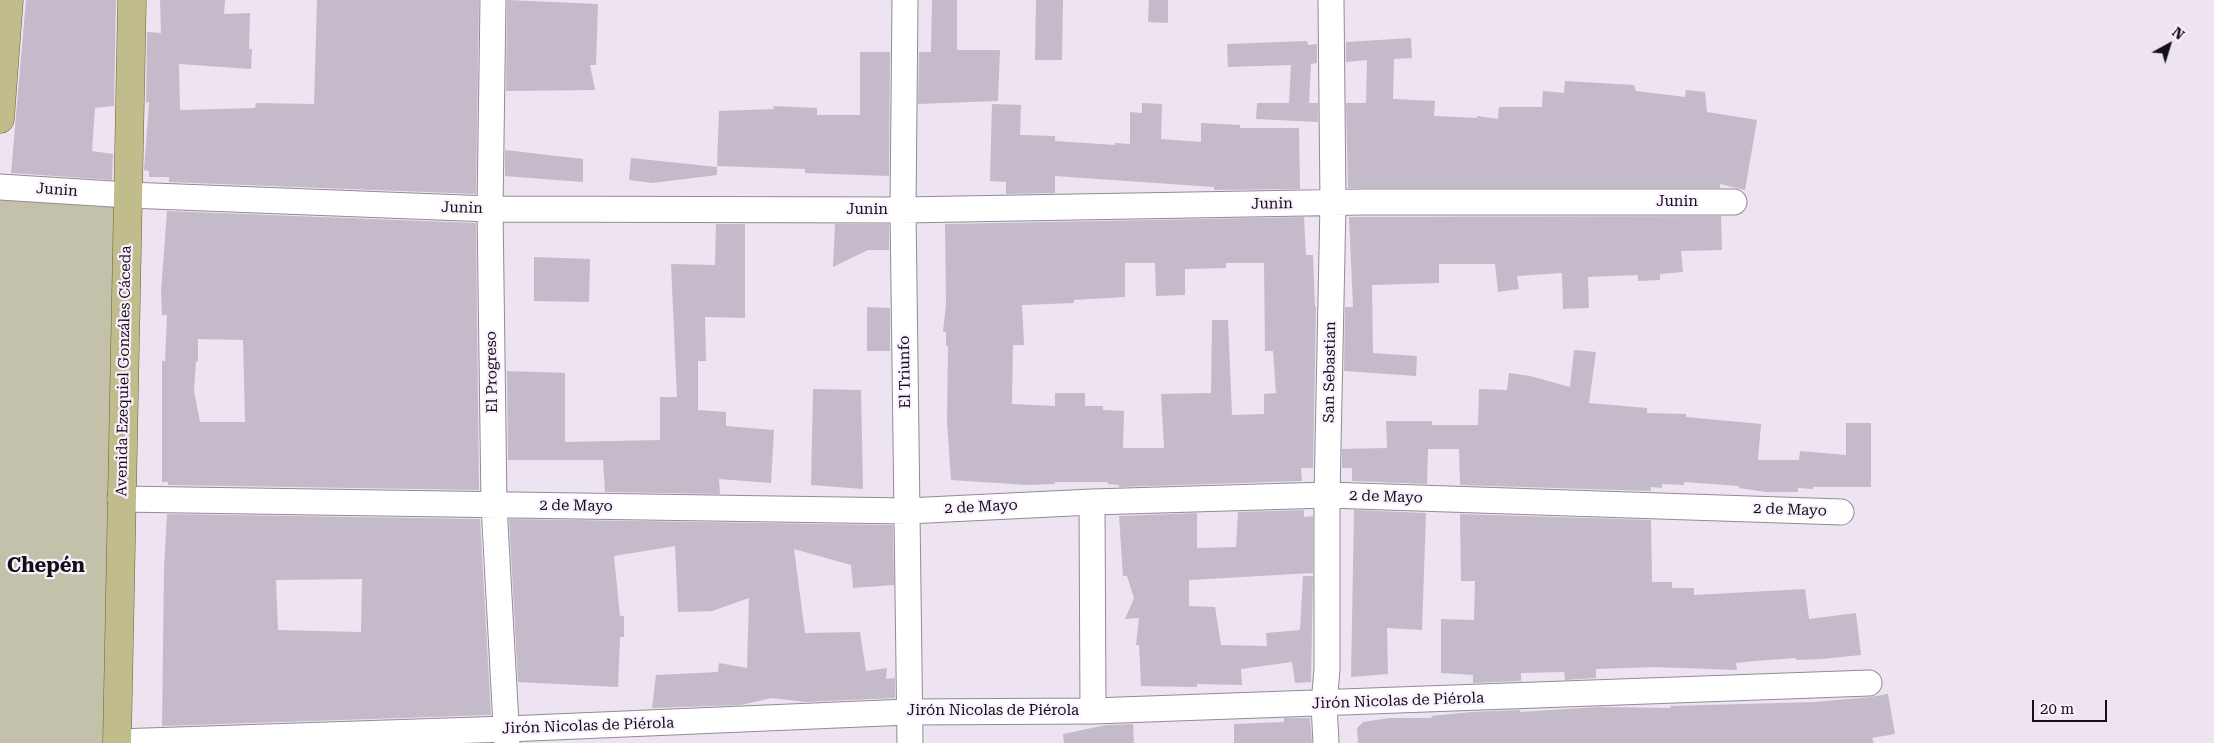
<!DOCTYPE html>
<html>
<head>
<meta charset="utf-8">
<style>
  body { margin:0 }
  #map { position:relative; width:2214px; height:743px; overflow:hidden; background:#ede3f1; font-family:"Roboto Serif",serif }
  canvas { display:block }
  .north { position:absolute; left:2144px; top:20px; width:50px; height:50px; -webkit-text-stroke:4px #faf0ff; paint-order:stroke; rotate:39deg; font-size:14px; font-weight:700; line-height:20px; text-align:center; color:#130f14 }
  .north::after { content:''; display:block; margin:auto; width:18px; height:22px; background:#130f14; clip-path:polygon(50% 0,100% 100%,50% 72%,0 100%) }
  .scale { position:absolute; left:2032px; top:700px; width:75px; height:22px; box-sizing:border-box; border:2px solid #130f14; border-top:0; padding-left:6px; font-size:15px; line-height:18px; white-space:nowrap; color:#130f14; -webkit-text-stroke:4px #faf0ff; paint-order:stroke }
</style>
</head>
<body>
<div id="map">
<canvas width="2214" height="743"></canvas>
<div class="north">N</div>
<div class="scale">20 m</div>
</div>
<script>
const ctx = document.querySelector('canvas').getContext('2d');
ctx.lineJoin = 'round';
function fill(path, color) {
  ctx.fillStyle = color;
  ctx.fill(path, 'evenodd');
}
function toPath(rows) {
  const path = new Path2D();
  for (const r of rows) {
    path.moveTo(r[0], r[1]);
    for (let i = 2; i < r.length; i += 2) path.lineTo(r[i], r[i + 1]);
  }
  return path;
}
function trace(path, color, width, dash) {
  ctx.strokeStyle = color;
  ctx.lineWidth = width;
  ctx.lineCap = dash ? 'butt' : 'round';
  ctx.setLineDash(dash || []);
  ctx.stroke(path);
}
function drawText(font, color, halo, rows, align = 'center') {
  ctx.font = font + ' "Roboto Serif",serif';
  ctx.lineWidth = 4.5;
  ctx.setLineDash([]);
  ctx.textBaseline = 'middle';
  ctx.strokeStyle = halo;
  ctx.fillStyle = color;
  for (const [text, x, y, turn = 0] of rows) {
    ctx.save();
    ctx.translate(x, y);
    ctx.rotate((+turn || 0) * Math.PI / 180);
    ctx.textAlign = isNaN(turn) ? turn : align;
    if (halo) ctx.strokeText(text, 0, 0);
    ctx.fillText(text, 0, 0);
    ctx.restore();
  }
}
fill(toPath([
  [0,187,128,195,117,743,0,743]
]), '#c3c1a9');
fill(toPath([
  [26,0,116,0,114,106,95,108,92,151,113,154,112,180,11,173],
  [160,0,225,0,224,14,250,13,249,49,252,49,251,69,179,64,180,110,255,108,256,103,314,104,317,0,479,0,476,194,169,182,169,177,149,177,149,171,144,170,149,102,146,103,147,32,161,33],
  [507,0,598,4,596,65,590,65,595,90,506,91],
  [932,0,957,0,957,50,1000,50,998,101,918,104,919,52,931,52],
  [1036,0,1063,0,1062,60,1035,60],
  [1149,0,1168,0,1168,23,1148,22],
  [1411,38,1412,58,1394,59,1393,99,1435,101,1434,116,1477,118,1477,116,1498,119,1499,107,1542,107,1543,91,1564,93,1565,81,1634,85,1636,91,1685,97,1686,90,1705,92,1707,112,1757,120,1745,190,1720,184,1720,188,1348,188,1346,103,1366,103,1367,60,1346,62,1346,42],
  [1307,41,1308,45,1317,44,1317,63,1311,64,1309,103,1318,103,1318,122,1256,119,1257,103,1289,103,1291,65,1228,67,1227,44],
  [860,52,890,52,889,176,805,173,805,169,717,166,719,111,774,109,773,106,817,108,817,115,860,115],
  [1142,103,1162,104,1161,139,1201,142,1201,123,1240,125,1240,128,1299,128,1300,189,1214,190,1214,187,1055,176,1055,193,1006,194,1006,182,990,181,992,104,1021,105,1020,135,1055,136,1055,141,1115,145,1115,143,1130,144,1130,112,1142,113],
  [505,150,583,159,583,182,505,176],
  [631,158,717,167,717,175,653,183,629,180],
  [167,211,476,223,479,490,168,485,168,482,162,482,162,361,165,361,167,315,162,315,161,292],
  [198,339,243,340,245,422,200,422,194,391,196,361,198,362],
  [1721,216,1722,250,1681,251,1683,272,1660,274,1660,280,1638,281,1638,275,1588,277,1589,308,1563,309,1562,273,1517,276,1519,289,1498,292,1495,264,1439,264,1439,283,1372,285,1373,353,1417,356,1416,376,1344,371,1345,307,1353,307,1349,217],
  [1304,217,1306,255,1313,255,1315,307,1316,307,1313,468,1301,468,1302,481,1119,487,1119,485,1108,484,1108,482,1055,482,1055,484,1028,485,951,480,947,421,948,346,946,346,946,332,943,332,946,304,945,224],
  [1125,263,1155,263,1156,296,1185,295,1185,269,1226,268,1226,263,1264,263,1265,351,1273,351,1276,393,1264,394,1264,414,1232,415,1228,320,1212,320,1211,393,1161,394,1164,448,1123,448,1124,411,1103,410,1103,406,1085,406,1085,393,1055,393,1055,406,1012,404,1013,345,1024,345,1022,305,1074,303,1074,300,1125,297],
  [716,224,745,224,745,318,705,317,706,361,698,361,698,410,726,412,726,426,774,430,771,483,719,479,720,494,605,492,603,460,508,460,507,371,565,373,565,442,660,440,660,397,677,397,671,264,715,265],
  [835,224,889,224,889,250,868,250,833,267],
  [534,257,590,259,589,302,534,301],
  [867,307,890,308,890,351,867,351],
  [1574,350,1596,352,1589,403,1647,408,1647,413,1686,414,1686,417,1761,424,1758,460,1799,460,1800,451,1846,455,1846,423,1871,423,1871,487,1813,487,1813,489,1798,488,1798,492,1766,492,1739,488,1739,486,1684,482,1684,485,1662,484,1662,488,1651,487,1651,491,1460,485,1459,449,1428,449,1427,484,1352,481,1352,468,1342,468,1342,449,1387,448,1386,421,1432,421,1432,425,1478,425,1479,389,1507,390,1509,373,1530,376,1570,387],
  [813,389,861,390,863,489,811,485],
  [1304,510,1304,517,1313,516,1313,573,1189,580,1189,606,1215,607,1221,645,1267,646,1266,633,1300,630,1303,576,1313,576,1311,682,1295,683,1292,662,1241,669,1242,685,1197,684,1197,687,1141,686,1139,645,1136,645,1139,618,1125,619,1134,598,1127,576,1123,576,1119,516,1197,513,1197,548,1236,547,1238,512],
  [1354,510,1426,513,1422,630,1387,628,1388,674,1351,677],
  [167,514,480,519,491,715,162,726,164,569],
  [362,579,361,632,278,630,276,580],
  [1460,514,1651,520,1652,582,1672,582,1672,588,1694,588,1694,595,1805,589,1809,619,1856,613,1861,655,1821,659,1796,660,1796,658,1755,661,1736,663,1737,670,1653,667,1596,669,1596,678,1565,680,1564,672,1521,673,1521,681,1473,683,1473,675,1441,673,1441,619,1474,620,1475,581,1461,581],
  [509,519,893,525,894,585,853,588,851,565,794,549,805,633,860,632,866,671,887,668,886,679,895,678,895,698,805,702,772,698,741,705,652,708,656,675,718,672,719,663,747,668,749,598,712,611,678,612,675,546,614,556,620,616,624,616,624,637,620,637,618,687,518,682],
  [1888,694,1895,734,1872,738,1874,743,1358,743,1357,728,1363,722,1389,718,1432,718,1431,716,1472,712,1520,710,1520,712,1598,707,1671,708,1670,706,1815,702,1870,697],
  [1284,718,1310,718,1312,743,1234,743,1234,724,1284,722],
  [1133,724,1134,743,1064,743,1063,734,1106,725]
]), '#c4bac9');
const minor = toPath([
  [493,0,490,209,494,505,507,743],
  [905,0,903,210,910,743],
  [0,187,128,195,490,209,903,210,1363,202,1734,202],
  [120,499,907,511,1092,502,1327,495,1841,512],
  [1092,502,1093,711],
  [117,742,507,729,908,712,1093,711,1869,683],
  [1326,743,1324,704,1327,669,1327,495,1333,203,1331,0]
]);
const major = toPath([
  [0,119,9,0],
  [117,743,132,0]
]);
trace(minor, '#938a98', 27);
trace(major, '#69632f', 29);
trace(minor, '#fff', 25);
trace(major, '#c1bc8b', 28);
drawText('15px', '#130f14', '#faf0ff', [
  ["Junin",57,190,4],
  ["Junin",1677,202],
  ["Junin",1272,204,-1],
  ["Junin",462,208,2],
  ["Junin",867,210],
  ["Avenida Ezequiel Gonzáles Cáceda",124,371,-89],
  ["El Progreso",492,372,-91],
  ["El Triunfo",905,372,-91],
  ["San Sebastian",1330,372,-89],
  ["2 de Mayo",1386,497,2],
  ["2 de Mayo",576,506,1],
  ["2 de Mayo",981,507,-3],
  ["2 de Mayo",1790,510,2],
  ["Jirón Nicolas de Piérola",1398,701,-2],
  ["Jirón Nicolas de Piérola",993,711],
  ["Jirón Nicolas de Piérola",588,726,-2]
]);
drawText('bold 20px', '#130f14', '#faf0ff', [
  ["Chepén",46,566]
]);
</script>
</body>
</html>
